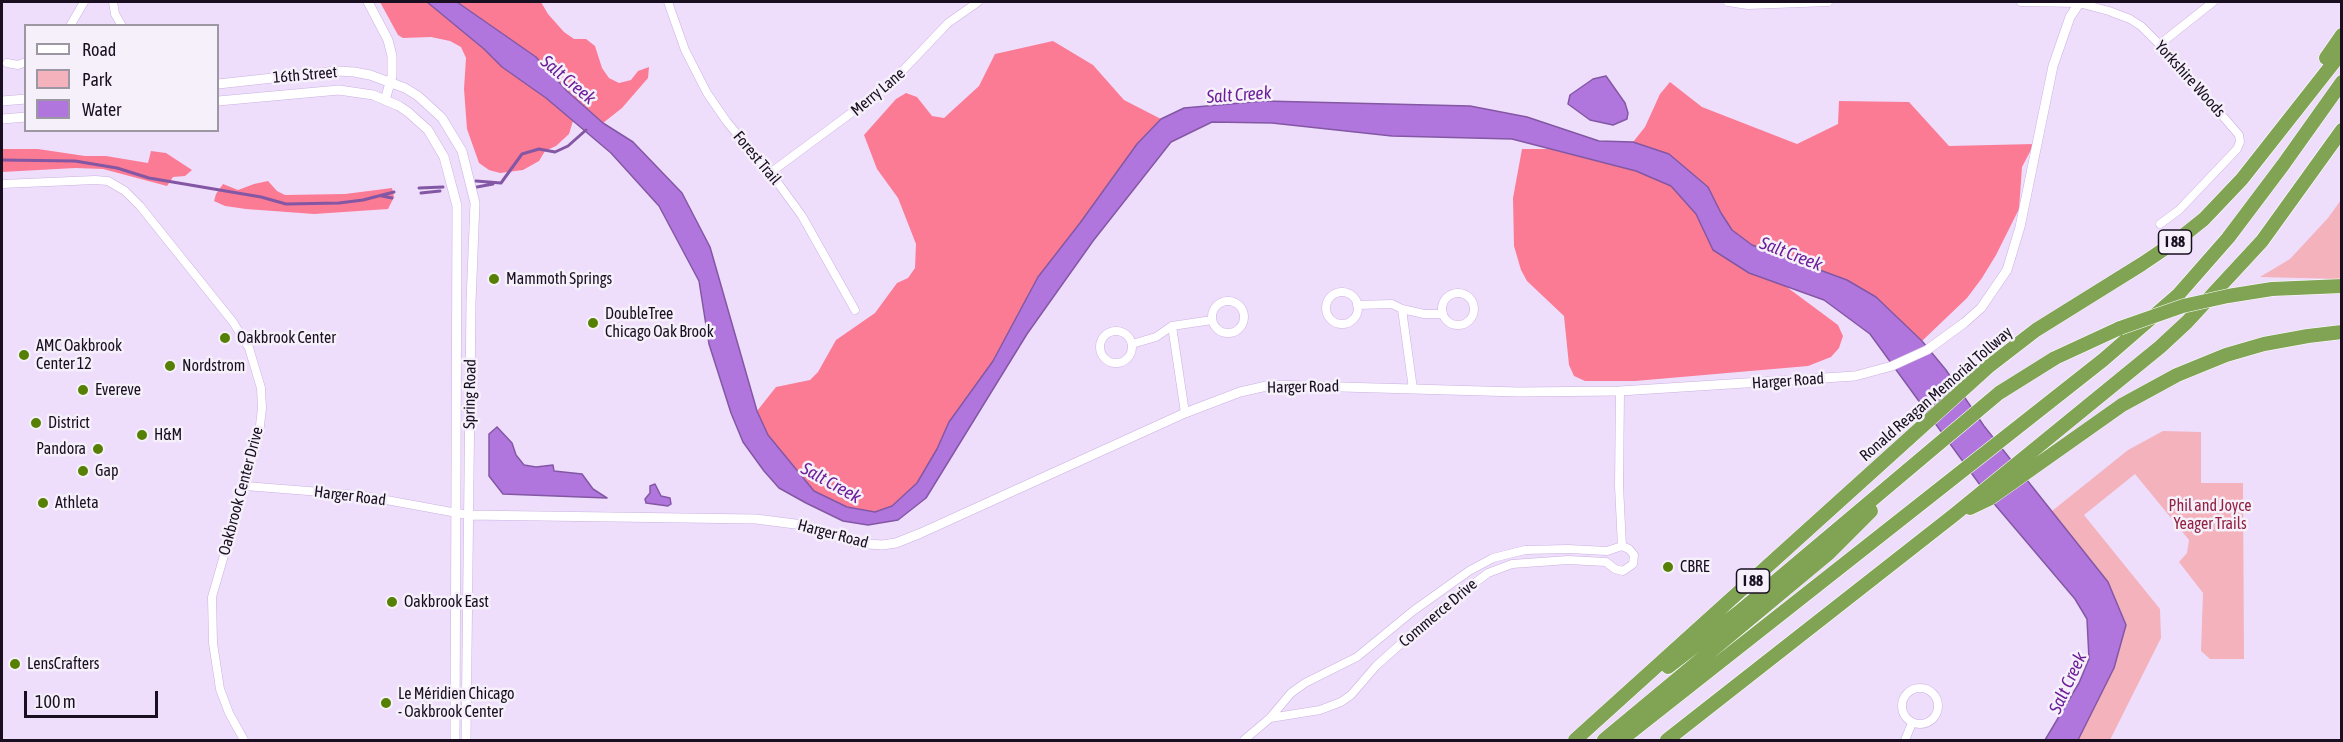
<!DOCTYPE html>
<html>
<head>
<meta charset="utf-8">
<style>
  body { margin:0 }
  #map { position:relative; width:2343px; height:742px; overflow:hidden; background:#eedefc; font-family:"Asap Condensed",sans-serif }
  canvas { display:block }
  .frame { position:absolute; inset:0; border:3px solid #190f20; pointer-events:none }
  .legend { position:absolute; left:24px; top:24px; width:195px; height:108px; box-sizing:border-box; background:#f5f0fa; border:2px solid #9d96a3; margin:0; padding:8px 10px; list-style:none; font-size:18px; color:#190f20 }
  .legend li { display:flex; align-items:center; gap:12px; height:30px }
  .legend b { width:30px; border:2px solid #9d96a3 }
  .scale { position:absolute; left:24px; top:691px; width:134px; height:27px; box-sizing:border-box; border:3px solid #190f20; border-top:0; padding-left:8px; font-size:18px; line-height:21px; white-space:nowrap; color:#190f20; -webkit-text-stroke:4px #f5f0fa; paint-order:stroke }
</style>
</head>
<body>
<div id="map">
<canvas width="2343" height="742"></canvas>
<div class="frame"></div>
<ul class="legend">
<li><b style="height:8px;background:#fff"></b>Road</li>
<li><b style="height:16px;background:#f4b2bc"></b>Park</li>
<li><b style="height:16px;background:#b176dd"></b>Water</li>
</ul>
<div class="scale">100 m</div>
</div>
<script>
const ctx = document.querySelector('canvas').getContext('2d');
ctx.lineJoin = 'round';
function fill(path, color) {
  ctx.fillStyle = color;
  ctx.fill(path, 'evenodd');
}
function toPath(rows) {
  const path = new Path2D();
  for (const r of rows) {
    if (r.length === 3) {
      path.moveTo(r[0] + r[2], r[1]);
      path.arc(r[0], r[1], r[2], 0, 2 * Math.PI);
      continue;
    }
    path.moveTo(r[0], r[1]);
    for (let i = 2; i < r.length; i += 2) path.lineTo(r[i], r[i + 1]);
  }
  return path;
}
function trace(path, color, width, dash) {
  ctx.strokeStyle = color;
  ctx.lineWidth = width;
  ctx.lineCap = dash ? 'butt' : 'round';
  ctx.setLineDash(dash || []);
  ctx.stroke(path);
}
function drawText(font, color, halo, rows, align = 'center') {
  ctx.font = font + ' "Asap Condensed",sans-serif';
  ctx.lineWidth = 5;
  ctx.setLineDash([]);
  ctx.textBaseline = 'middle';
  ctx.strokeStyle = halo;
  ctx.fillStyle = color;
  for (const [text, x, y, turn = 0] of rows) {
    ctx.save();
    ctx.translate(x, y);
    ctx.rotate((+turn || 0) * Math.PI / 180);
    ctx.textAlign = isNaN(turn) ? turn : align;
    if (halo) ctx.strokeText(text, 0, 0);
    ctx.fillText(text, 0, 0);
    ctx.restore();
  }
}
fill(toPath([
  [2341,200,2341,279,2260,277,2290,259,2328,218],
  [2163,431,2201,432,2201,483,2243,483,2244,659,2210,659,2201,651,2203,593,2179,562,2187,553,2189,540,2135,474,2084,515,2160,609,2161,638,2110,740,2078,740,2114,668,2126,625,2108,582,2052,511,2128,450]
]), '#f4b2bc');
fill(toPath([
  [380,2,427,2,484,49,502,67,546,98,573,121,569,134,556,146,545,151,539,161,523,170,500,173,489,170,479,163,467,129,464,89,466,58,461,47,450,41,431,37,403,38,398,35],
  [457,2,541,2,548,14,564,32,574,39,586,39,595,46,602,68,609,78,619,83,631,80,638,71,649,67,648,78,622,108,603,123,570,93,536,57],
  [1053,41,1093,65,1124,100,1161,119,1137,144,1080,223,1038,277,993,361,949,422,937,449,917,483,893,506,875,512,847,507,814,491,768,435,757,411,776,387,810,380,818,372,836,340,875,313,897,283,908,278,915,268,916,244,898,198,877,169,864,135,896,99,906,93,917,97,932,116,944,118,979,86,995,54],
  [1670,82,1702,107,1797,144,1838,124,1839,101,1909,102,1949,146,2034,144,2022,167,2019,209,1996,255,1982,278,1967,298,1922,341,1876,297,1847,280,1752,245,1732,230,1721,213,1708,187,1669,154,1633,142,1645,127,1660,94],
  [2,149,38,149,85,156,106,156,148,163,151,151,166,153,192,170,185,176,173,177,167,186,103,169,75,168,2,172],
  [1522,149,1549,149,1636,171,1671,186,1696,214,1714,250,1752,274,1784,285,1838,325,1843,336,1839,348,1831,357,1808,366,1635,381,1585,381,1574,376,1569,365,1564,316,1527,281,1521,270,1514,246,1513,198],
  [268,181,277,191,285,195,345,194,392,188,394,197,388,209,314,214,246,209,225,206,214,201,216,194,223,184,238,190,254,184]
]), '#fb7b95');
const water = toPath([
  [427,2,457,2,536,57,567,91,603,123,633,142,682,193,710,247,757,411,768,435,814,491,847,507,875,512,892,506,917,483,937,449,949,422,993,361,1038,277,1080,223,1137,144,1161,119,1184,108,1264,101,1470,106,1527,117,1599,141,1633,142,1669,154,1708,187,1721,213,1732,230,1752,245,1847,280,1876,297,1922,341,1946,370,1984,426,2108,582,2126,625,2114,668,2078,740,2045,740,2079,683,2089,659,2087,619,2075,599,1991,500,1870,334,1824,300,1749,273,1713,250,1696,214,1671,186,1636,171,1512,139,1392,136,1272,123,1212,122,1171,142,1093,241,1027,334,926,498,898,520,868,525,843,521,806,503,779,488,764,471,743,442,731,413,709,344,699,281,659,206,611,153,546,98,502,67,484,49,427,2],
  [1606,76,1625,103,1628,113,1627,119,1613,125,1590,120,1568,104,1570,95,1593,79,1606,76],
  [497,427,512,443,516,455,524,465,536,467,553,465,554,471,582,474,593,489,607,498,503,494,489,476,489,434,497,427],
  [655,484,661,496,670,498,671,504,668,506,646,503,645,499,650,493,650,486,655,484]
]);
fill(water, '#b176dd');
trace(water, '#8357a4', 1.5);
trace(toPath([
  [2,160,75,161,117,168,149,178,261,197,286,204,339,203,363,200,394,192],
  [476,181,501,183,522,154,539,149,555,152,568,146,586,130],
  [477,187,493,184],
  [419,188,443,187],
  [421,193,440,191],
  [382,196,392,198]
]), '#8357a4', 3);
const minor = toPath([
  [113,2,115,14,122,26],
  [668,2,685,50,707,93,727,122,778,183,802,216,855,310],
  [1728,2,1748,5,1828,2],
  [2021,2,2079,3,2109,11,2130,19,2141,26,2170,55,2239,135,2240,142,2237,149,2179,210,2160,224],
  [70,26,84,2],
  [2160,44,2213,2],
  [7,63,18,65,26,62],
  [770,173,889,85,948,23,978,2],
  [2,184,95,180,108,181,125,191,140,206,233,322,249,348,261,388,262,408,259,434,212,597,213,643,220,689,229,713,244,740],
  [1342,308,16],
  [1458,309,16],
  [1228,317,16],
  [1357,305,1392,304,1402,309,1424,314,1443,314],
  [1402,309,1413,389],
  [1172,326,1185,413],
  [1116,347,16],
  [1132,344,1156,337,1172,326,1212,320],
  [1620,391,1619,486,1622,546],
  [245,486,359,495,468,515],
  [1920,706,18],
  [1244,740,1270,718,1291,693,1305,683,1357,657,1413,611,1469,571,1493,558,1525,550,1568,549,1607,551,1622,546,1629,549,1634,555,1633,564,1623,571,1615,569,1606,562,1568,560,1512,564,1488,573,1436,612,1376,666,1351,695,1341,702,1320,710,1270,718],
  [1905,740,1912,723]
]);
const tertiary = toPath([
  [368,2,388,40,392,56,392,76,385,100],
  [218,84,337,71,354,72,370,75,405,88,418,96,442,118,462,151,475,203,471,302,466,740],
  [2,101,26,99],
  [218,101,339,90,373,95,399,106,408,112,428,130,444,157,457,206,455,740],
  [2,119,26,117],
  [468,515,756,519,803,525,856,543,882,545,896,543,921,533,1185,413,1240,392,1271,385,1519,392,1620,391,1855,376,1892,366,1927,350,1964,323,1981,308,2007,270,2020,227,2053,66,2070,17,2080,2]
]);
const motorway = toPath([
  [2326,58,2342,35],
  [2272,289,2342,286],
  [1970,508,1989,499,2122,405,2177,375,2226,355,2264,344,2308,336,2342,332],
  [1668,667,1739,612,1999,393,2055,358,2120,328],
  [1575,740,1988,367,2036,330,2142,264,2179,239,2204,219,2242,179,2342,52],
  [1604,740,1829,553,1871,511],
  [1621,740,2103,360,2178,295,2228,238,2283,165,2342,82],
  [1667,740,1954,515,2160,347,2187,322,2262,241,2342,130]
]);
trace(minor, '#cab0e0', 9);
trace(tertiary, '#cab0e0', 10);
trace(motorway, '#fff', 15);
trace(minor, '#fff', 8);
trace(tertiary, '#fff', 9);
trace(motorway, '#80a454', 14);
const motorwayBridge = toPath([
  [2120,328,2183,306,2228,296,2272,289]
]);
trace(motorwayBridge, '#fff', 15, []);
trace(motorwayBridge, '#80a454', 14);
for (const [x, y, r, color] of [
  [494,279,6,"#568003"],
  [593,323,6,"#568003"],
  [225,338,6,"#568003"],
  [24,355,6,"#568003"],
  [170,366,6,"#568003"],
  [83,390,6,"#568003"],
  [36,423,6,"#568003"],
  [142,435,6,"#568003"],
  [98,449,6,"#568003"],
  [83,471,6,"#568003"],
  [43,503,6,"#568003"],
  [1668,567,6,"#568003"],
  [392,602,6,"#568003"],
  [15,664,6,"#568003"],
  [386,703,6,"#568003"]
]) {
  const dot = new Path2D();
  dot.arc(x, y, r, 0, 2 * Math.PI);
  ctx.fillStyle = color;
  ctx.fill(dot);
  trace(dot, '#f5f0fa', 2);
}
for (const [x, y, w] of [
  [2175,242,33],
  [1753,581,33]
]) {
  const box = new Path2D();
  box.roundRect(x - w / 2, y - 12, w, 24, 4.5);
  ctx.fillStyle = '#f5f0fa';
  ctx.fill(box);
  trace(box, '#190f20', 1.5);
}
drawText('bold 15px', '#190f20', null, [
  ["I 88",2175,242],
  ["I 88",1753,581]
]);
drawText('16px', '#190f20', '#f5f0fa', [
  ["16th Street",305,75,-5],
  ["Yorkshire Woods",2190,79,48],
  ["Merry Lane",878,92,-40],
  ["Forest Trail",757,158,50],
  ["Harger Road",1788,381,-4],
  ["Harger Road",1303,387,-1],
  ["Spring Road",470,394,-89],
  ["Ronald Reagan Memorial Tollway",1936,394,-41],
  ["Oakbrook Center Drive",241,491,-75],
  ["Harger Road",350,496,7],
  ["Harger Road",833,534,15],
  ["Commerce Drive",1438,613,-40]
]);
drawText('16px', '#190f20', '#f5f0fa', [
  ["Mammoth Springs",506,279],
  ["DoubleTree",605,314],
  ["Chicago Oak Brook",605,332],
  ["Oakbrook Center",237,338],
  ["AMC Oakbrook",36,346],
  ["Center 12",36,364],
  ["Nordstrom",182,366],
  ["Evereve",95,390],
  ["District",48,423],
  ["H&M",154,435],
  ["Pandora",86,449,"right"],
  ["Gap",95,471],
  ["Athleta",55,503],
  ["CBRE",1680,567],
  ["Oakbrook East",404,602],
  ["LensCrafters",27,664],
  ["Le Méridien Chicago",398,694],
  ["- Oakbrook Center",398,712]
], 'left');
drawText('16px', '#922041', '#f5f0fa', [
  ["Phil and Joyce",2210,506],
  ["Yeager Trails",2210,524]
]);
drawText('italic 18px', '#6d1f9a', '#f5f0fa', [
  ["Salt Creek",568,80,40],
  ["Salt Creek",1239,95,-4],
  ["Salt Creek",1791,254,21],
  ["Salt Creek",831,483,29],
  ["Salt Creek",2068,683,-65]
]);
</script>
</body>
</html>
